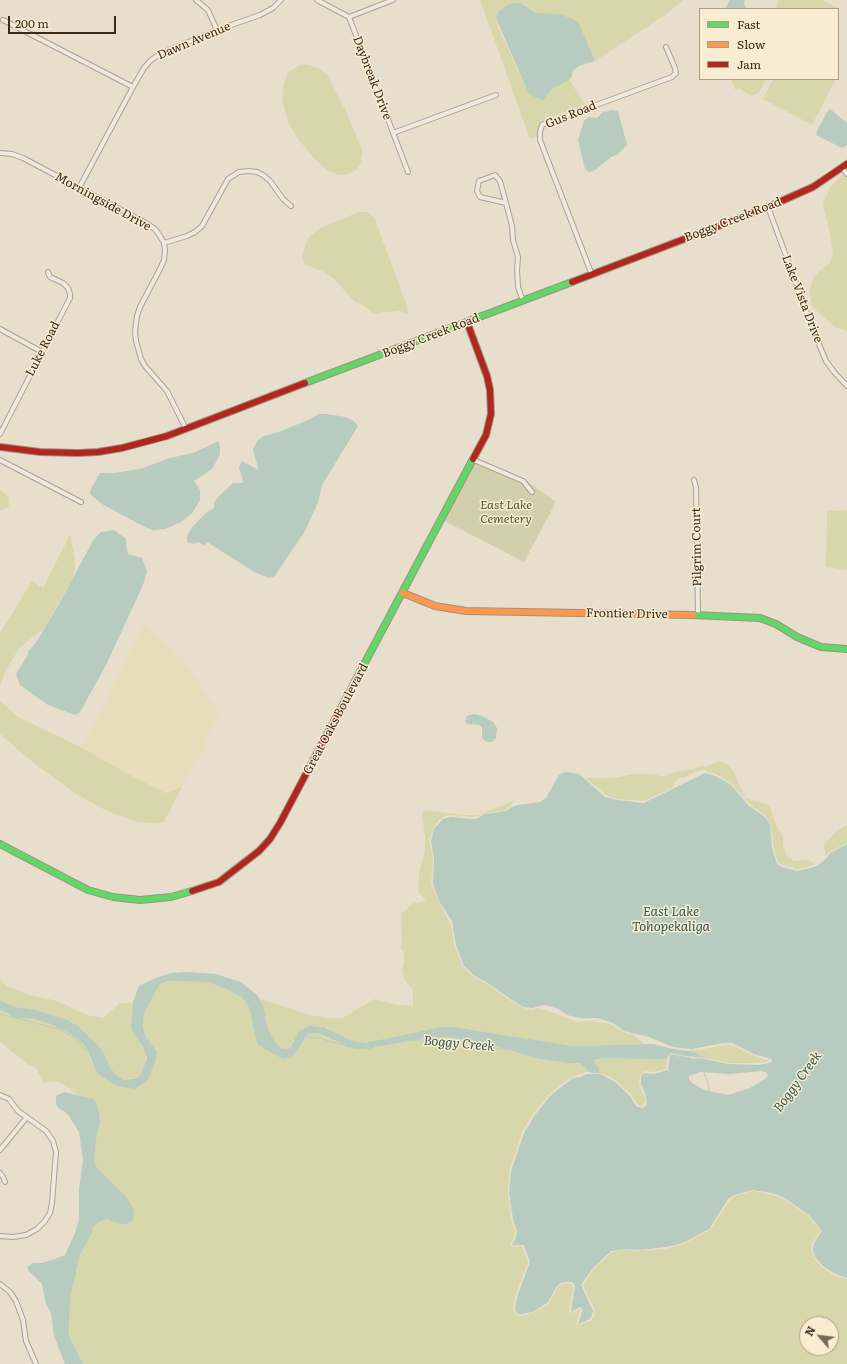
<!DOCTYPE html>
<html>
<head>
<meta charset="utf-8">
<style>
  body { margin:0 }
  #map { position:relative; width:847px; height:1364px; overflow:hidden; background:#e7decb; font-family:Literata,serif }
  canvas { display:block }
  .legend { position:absolute; left:699px; top:8px; width:140px; height:72px; box-sizing:border-box; background:#f8ecd1; border:1px solid #ac9e89; margin:0; padding:5px 7px; list-style:none; font-size:12px; color:#3b2a1c }
  .legend li { display:flex; align-items:center; gap:8px; height:20px }
  .legend b { width:20px; border:1px solid #ac9e89 }
  .north { position:absolute; left:799px; top:1316px; width:40px; height:40px; box-sizing:border-box; background:#f8ecd1; border:1px solid #ac9e89; border-radius:50%; rotate:298deg; font-size:11px; font-weight:700; line-height:16px; text-align:center; color:#3b2a1c }
  .north::after { content:''; display:block; margin:auto; width:14px; height:18px; background:#776959; clip-path:polygon(50% 0,100% 100%,50% 72%,0 100%) }
  .scale { position:absolute; left:8px; top:16px; width:108px; height:18px; box-sizing:border-box; border:2px solid #3b2a1c; border-top:0; padding-left:5px; font-size:12px; line-height:14px; white-space:nowrap; color:#3b2a1c; -webkit-text-stroke:3px #f8ecd1; paint-order:stroke }
</style>
</head>
<body>
<div id="map">
<canvas width="847" height="1364"></canvas>
<ul class="legend">
<li><b style="height:5px;background:#63d668"></b>Fast</li>
<li><b style="height:5px;background:#ff974d"></b>Slow</li>
<li><b style="height:5px;background:#b3261e"></b>Jam</li>
</ul>
<div class="north">N</div>
<div class="scale">200 m</div>
</div>
<script>
const ctx = document.querySelector('canvas').getContext('2d');
ctx.lineJoin = 'round';
function fill(path, color) {
  ctx.fillStyle = color;
  ctx.fill(path, 'evenodd');
}
function toPath(rows) {
  const path = new Path2D();
  for (const r of rows) {
    path.moveTo(r[0], r[1]);
    for (let i = 2; i < r.length; i += 2) path.lineTo(r[i], r[i + 1]);
  }
  return path;
}
function trace(path, color, width, dash) {
  ctx.strokeStyle = color;
  ctx.lineWidth = width;
  ctx.lineCap = dash ? 'butt' : 'round';
  ctx.setLineDash(dash || []);
  ctx.stroke(path);
}
function drawText(font, color, halo, rows, align = 'center') {
  ctx.font = font + ' Literata,serif';
  ctx.lineWidth = 3;
  ctx.setLineDash([]);
  ctx.textBaseline = 'middle';
  ctx.strokeStyle = halo;
  ctx.fillStyle = color;
  for (const [text, x, y, turn = 0] of rows) {
    ctx.save();
    ctx.translate(x, y);
    ctx.rotate((+turn || 0) * Math.PI / 180);
    ctx.textAlign = isNaN(turn) ? turn : align;
    if (halo) ctx.strokeText(text, 0, 0);
    ctx.fillText(text, 0, 0);
    ctx.restore();
  }
}
fill(toPath([
  [144,623,183,659,219,713,203,744,205,746,181,788,166,793,132,776,80,747,82,747,109,695,108,694]
]), '#e8ddba');
fill(toPath([
  [480,0,683,0,668,13,595,61,588,48,545,13,536,13,525,4,509,4,499,11,496,18,498,27,528,92,546,97,552,89,569,80,580,96,585,105,554,116,553,119,541,123,538,131,538,136,530,139],
  [779,0,822,0,838,8,779,9,776,7],
  [300,65,308,65,318,68,327,75,345,109,363,152,361,162,356,170,349,174,339,175,327,170,314,158,298,139,289,124,282,100,283,89,287,73],
  [731,79,768,79,766,79,759,93,751,96,738,88,737,90,735,89],
  [773,79,836,79,812,125,763,99],
  [843,173,847,178,847,331,835,327,822,316,811,305,810,290,812,280,817,273,829,264,833,254,830,233,823,205,829,189],
  [359,212,368,212,375,219,408,309,407,314,399,311,392,312,382,312,377,314,371,312,363,305,355,302,333,278,322,271,304,264,302,257,308,238,320,228],
  [0,490,8,496,9,506,0,511],
  [847,510,847,570,826,567,827,511],
  [70,535,75,559,74,576,44,629,20,647,6,670,0,685,0,633,32,581,43,588],
  [0,701,18,717,80,747,132,776,166,793,182,787,164,822,155,823,137,822,107,811,78,795,35,764,0,734],
  [718,761,726,763,734,772,745,798,769,805,777,827,783,836,783,846,788,858,795,861,807,860,814,863,815,865,797,869,778,863,774,848,771,825,766,816,750,804,731,783,716,774,707,772,706,770,701,770,685,777,680,778,677,779,672,788,644,801,617,799,606,795,586,778,612,778,635,774,652,774,665,777,670,773,693,769,702,765,706,767],
  [516,800,505,810,485,813,475,817,450,815,443,817,439,820,433,829,429,841,433,858,431,884,438,901,451,925,454,945,463,967,474,977,487,984,511,1001,523,1008,532,1010,538,1008,555,1013,576,1022,586,1021,607,1023,612,1025,623,1032,634,1035,644,1044,572,1046,454,1027,441,1027,365,1043,352,1041,325,1027,319,1026,293,1041,290,1048,287,1049,280,1048,273,1039,267,1026,260,999,310,1015,327,1018,343,1018,357,1009,375,999,397,1005,413,1006,413,990,404,979,402,969,404,965,404,953,401,948,402,944,401,914,414,903,426,901,418,891,419,873,425,850,425,837,422,814,424,810,464,815,478,815],
  [847,825,847,843,828,853,826,856,824,848,825,843,837,831],
  [0,979,6,986,30,995,57,1001,87,1015,103,1018,120,1003,133,1003,131,1026,146,1054,144,1069,141,1073,139,1077,124,1080,116,1075,109,1066,104,1053,99,1046,73,1022,36,1010,15,1007,0,1000],
  [168,981,208,982,226,989,242,997,250,1009,254,1032,279,1057,298,1049,308,1034,319,1033,330,1039,388,1045,430,1037,448,1037,486,1043,579,1063,584,1066,589,1072,585,1072,572,1077,562,1084,550,1094,533,1114,522,1132,509,1171,508,1192,511,1219,515,1231,514,1238,510,1245,512,1247,522,1246,528,1262,515,1296,513,1310,517,1315,524,1316,532,1313,548,1305,558,1287,563,1283,571,1284,573,1287,569,1312,572,1313,581,1309,576,1323,577,1325,591,1321,594,1316,595,1310,583,1285,594,1269,612,1252,627,1250,638,1251,666,1249,684,1244,710,1230,730,1200,735,1196,753,1191,772,1195,784,1199,809,1217,821,1231,812,1243,811,1250,814,1258,823,1268,835,1276,847,1279,847,1364,83,1364,69,1336,70,1299,80,1255,92,1233,93,1227,99,1222,107,1219,97,1168,94,1160,96,1140,100,1122,94,1099,78,1095,62,1083,53,1081,44,1083,36,1068,29,1065,0,1042,0,1010,8,1013,13,1018,30,1018,48,1023,71,1034,80,1041,86,1047,91,1061,102,1077,113,1084,120,1087,135,1089,152,1071,157,1052,146,1037,143,1028,143,1017,147,1007,160,984],
  [807,1324,831,1324,831,1348,807,1348],
  [724,1045,732,1045,754,1056,770,1061,758,1063,728,1063,705,1058,695,1052,687,1050,699,1050],
  [603,1058,639,1058,667,1059,666,1069,654,1072,644,1071,640,1075,639,1084,645,1098,645,1102,642,1107,638,1104,631,1094,616,1081,608,1076,598,1073,599,1069,594,1060]
]), '#d8d7ac');
fill(toPath([
  [477,459,524,479,556,502,524,562,443,520]
]), '#d2d0ac');
fill(toPath([
  [730,0,745,0,744,3,746,9,725,9],
  [521,3,536,13,559,14,573,19,579,24,595,61,581,65,576,68,573,71,572,76,569,80,552,89,543,100,535,97,528,92,496,18,499,11,509,4],
  [830,109,847,123,847,145,842,148,816,135,817,131,827,112],
  [612,110,618,111,627,145,617,155,611,157,595,170,589,172,585,169,578,139,584,121,589,117,597,118,603,112],
  [319,414,327,414,346,417,355,422,358,426,322,485,318,502,305,531,276,574,277,575,270,578,256,573,207,542,204,546,199,542,193,544,187,542,187,536,193,526,206,513,214,508,214,503,217,498,233,483,242,483,243,481,239,468,242,461,259,470,254,454,253,449,258,440,264,436,279,432,308,420],
  [219,441,220,446,220,454,215,464,212,469,194,481,200,490,200,500,192,513,181,522,165,529,153,530,145,527,102,504,90,494,91,489,100,473,114,473,140,469,170,458,193,453],
  [114,530,126,539,126,546,128,554,142,558,147,571,143,585,106,665,80,712,75,715,48,705,20,685,16,674,29,653,28,652,37,641,59,604,94,539,101,532],
  [474,714,482,716,493,722,497,728,496,738,492,742,488,742,484,740,482,737,482,727,479,725,468,724,465,722,467,716],
  [566,772,579,774,605,797,617,800,644,803,705,773,715,776,730,784,749,806,765,817,770,825,772,848,777,864,782,867,797,871,811,868,817,866,826,859,829,854,847,844,847,1278,836,1274,824,1267,815,1257,813,1250,814,1243,822,1231,810,1216,785,1198,772,1193,753,1190,734,1195,728,1199,709,1229,683,1243,666,1247,638,1250,627,1249,611,1251,593,1268,581,1285,593,1311,592,1315,590,1319,578,1324,583,1309,580,1307,571,1312,575,1286,572,1282,562,1282,557,1286,547,1303,532,1312,523,1314,518,1314,515,1310,517,1297,530,1262,524,1245,512,1245,516,1238,517,1231,513,1219,509,1193,511,1171,524,1133,535,1115,551,1095,573,1078,581,1077,586,1074,600,1074,615,1082,629,1095,636,1106,642,1108,645,1107,647,1102,645,1093,641,1084,641,1076,644,1073,654,1074,668,1070,670,1055,686,1058,705,1059,728,1064,759,1065,770,1063,772,1061,771,1059,754,1054,732,1043,723,1043,692,1049,673,1047,649,1037,624,1031,613,1023,598,1018,580,1018,567,1015,559,1009,545,1005,532,1008,523,1007,512,1000,488,983,475,976,464,966,456,945,452,921,439,901,433,884,434,858,431,841,434,829,443,819,451,817,471,819,476,819,485,814,506,811,512,807,518,805,540,802,546,798,559,775],
  [762,1071,767,1073,768,1076,765,1079,750,1088,728,1095,704,1090,692,1083,689,1079,689,1076,700,1072,729,1074],
  [187,972,216,974,241,982,257,995,263,1005,267,1026,273,1039,280,1048,286,1049,290,1048,300,1030,309,1026,324,1027,352,1041,365,1043,441,1027,454,1027,572,1046,653,1044,673,1049,695,1052,705,1058,686,1056,670,1053,667,1059,603,1058,594,1060,599,1069,598,1073,594,1073,589,1072,584,1066,579,1063,568,1063,536,1058,486,1043,448,1037,430,1037,388,1045,355,1049,318,1033,308,1034,298,1049,292,1056,283,1059,263,1048,258,1044,254,1032,250,1009,242,997,226,989,208,982,168,981,160,984,147,1007,143,1017,143,1028,146,1037,157,1052,155,1062,148,1080,135,1089,120,1087,113,1084,102,1077,96,1071,86,1047,80,1041,71,1034,48,1023,30,1018,13,1018,8,1013,0,1010,0,1000,15,1007,36,1010,68,1020,78,1026,99,1046,104,1053,109,1066,116,1075,124,1080,133,1079,139,1077,141,1073,147,1058,143,1047,132,1031,131,1026,133,1002,139,986,156,978,171,973],
  [64,1092,94,1099,98,1107,100,1122,96,1140,94,1160,97,1168,125,1196,133,1208,134,1215,132,1221,127,1224,121,1224,107,1219,99,1222,93,1227,92,1233,80,1255,70,1299,69,1336,83,1364,65,1364,54,1336,51,1313,46,1304,42,1284,28,1270,27,1267,33,1263,42,1263,55,1259,65,1255,75,1233,79,1220,79,1189,83,1160,79,1132,69,1116,64,1111,59,1109,56,1104,56,1096]
]), '#b7cbbe');
trace(toPath([
  [0,1014,58,1029,75,1038,87,1051],
  [307,1037,319,1038,350,1047],
  [414,1040,439,1040,462,1042,508,1050],
  [357,1048,367,1049,374,1047],
  [667,1054,690,1058],
  [704,1072,708,1084,709,1092]
]), '#b7cbbe', 1);
const street = toPath([
  [196,0,208,10,217,30],
  [317,0,349,17,408,172],
  [349,17,393,0],
  [3,20,133,87],
  [393,133,496,95],
  [0,153,12,154,23,158,146,223,155,229,160,236,164,243,165,250,164,260,160,269,140,307,137,316,135,331,136,341,141,359,145,366,167,391,186,429],
  [842,168,847,174],
  [79,188,133,87,144,68,151,60,162,53,217,30,260,15,273,8,281,0],
  [506,203,480,197,477,191,479,181,495,175,500,181,506,203,512,226,513,240,518,257,517,270,518,287,523,301],
  [768,207,816,337,826,361,834,372,847,386],
  [164,243,187,236,195,232,202,226,228,179,239,172,249,171,257,172,263,175,270,181,283,199,291,206],
  [592,275,540,140,540,132,542,125,672,77,676,73,675,68,666,47],
  [0,329,42,352],
  [0,434,70,298,70,294,68,288,63,283,50,277,48,272],
  [0,460,81,502],
  [474,460,523,481,532,492],
  [694,480,696,487,698,615],
  [0,1095,9,1099,18,1111,46,1131,53,1141,56,1152,52,1203,50,1213,45,1221,37,1229,26,1235,13,1237,0,1236],
  [0,1150,27,1117],
  [0,1173,3,1177,5,1182],
  [0,1284,10,1292,16,1301,23,1320,26,1341,36,1364]
]);
const fast = toPath([
  [305,383,572,282],
  [693,615,760,618,776,624,797,637,821,647,847,649],
  [352,687,473,459],
  [0,844,88,890,113,897,140,900,171,897,192,891]
]);
const slow = toPath([
  [403,593,435,606,466,611,693,615]
]);
const jam = toPath([
  [572,282,768,207,813,187,847,164],
  [467,322,487,376,490,390,491,414,486,435,473,459],
  [0,447,40,452,78,453,98,452,122,448,167,436,305,383],
  [192,891,219,882,259,851,270,839,280,823,352,687]
]);
trace(street, '#aba295', 6);
trace(fast, '#9b9285', 8);
trace(slow, '#9b9285', 8);
trace(jam, '#9b9285', 8);
trace(street, '#eee8de', 4);
trace(fast, '#63d668', 6);
trace(slow, '#ff974d', 6);
trace(jam, '#b3261e', 6);
drawText('12px', '#3b2a1c', '#f8ecd1', [
  ["Dawn Avenue",194,41,-23],
  ["Daybreak Drive",372,78,69],
  ["Gus Road",571,115,-22],
  ["Morningside Drive",103,202,29],
  ["Boggy Creek Road",733,220,-21],
  ["Lake Vista Drive",802,299,69],
  ["Boggy Creek Road",431,336,-21],
  ["Luke Road",43,349,-63],
  ["Pilgrim Court",697,547,-91],
  ["Frontier Drive",627,614,1],
  ["Great Oaks Boulevard",336,719,-62]
]);
drawText('italic 12px', '#4c5921', '#f8ecd1', [
  ["East Lake",506,505],
  ["Cemetery",506,519]
]);
drawText('italic 13px', '#2a5c57', '#f8ecd1', [
  ["East Lake",671,912],
  ["Tohopekaliga",671,927],
  ["Boggy Creek",459,1044,5],
  ["Boggy Creek",798,1082,-54]
]);
</script>
</body>
</html>
